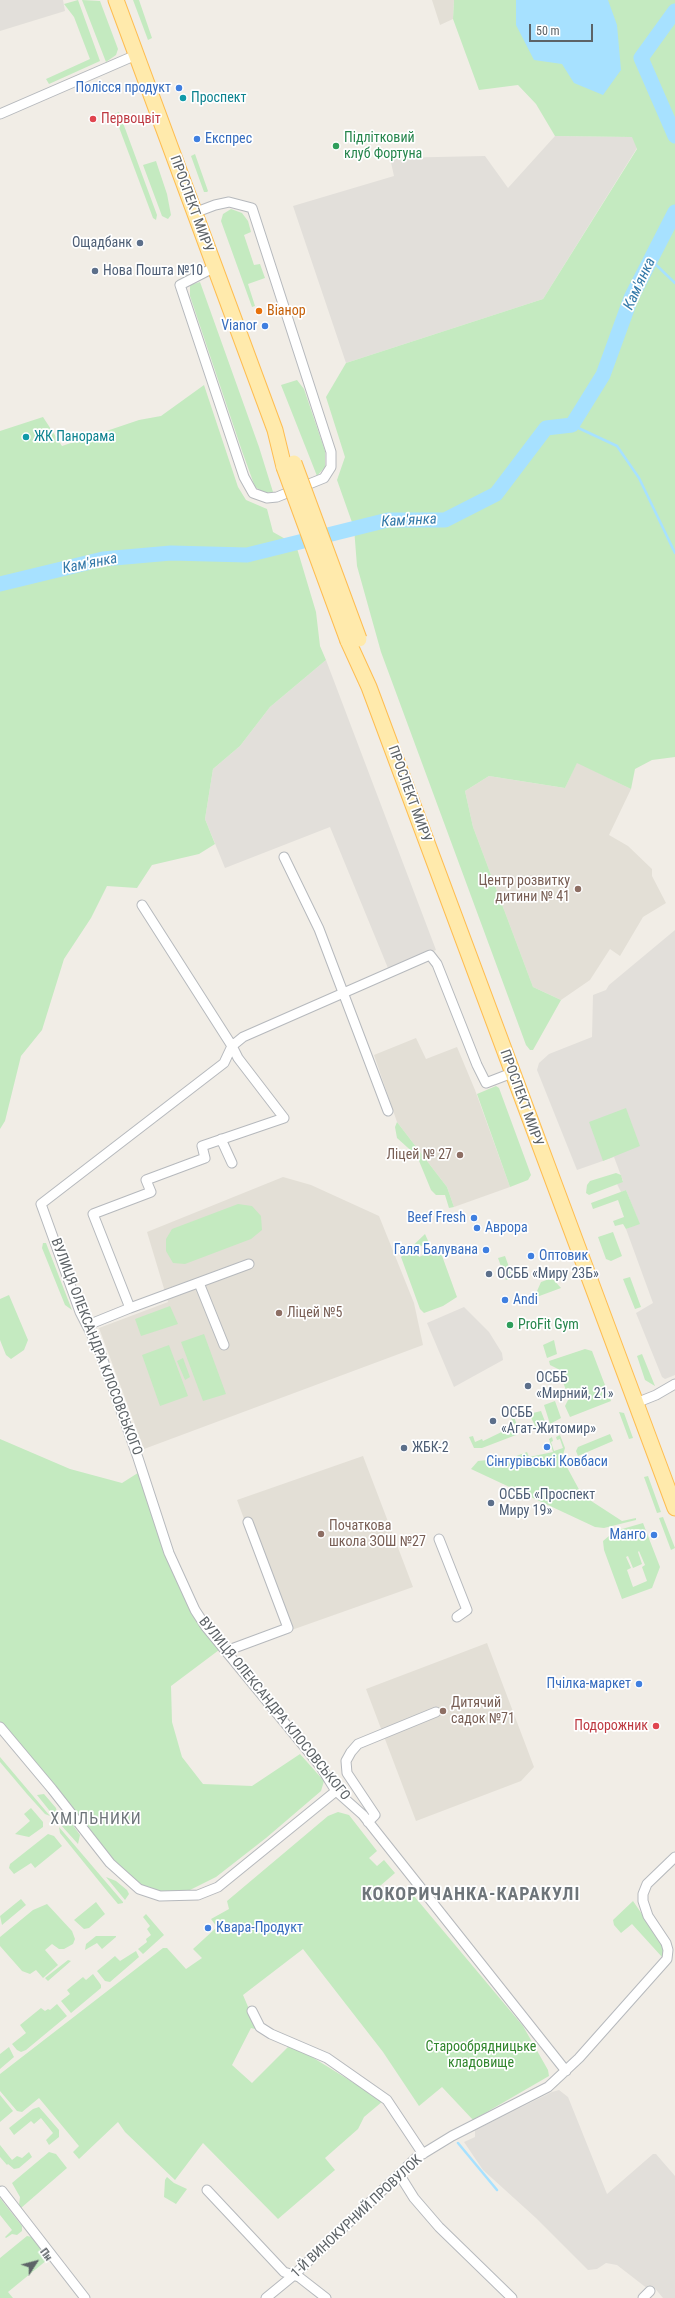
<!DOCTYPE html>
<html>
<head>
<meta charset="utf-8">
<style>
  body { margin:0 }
  #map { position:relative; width:675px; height:2298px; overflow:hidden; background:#f1ede6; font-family:"Roboto Condensed",sans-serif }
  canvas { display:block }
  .north { position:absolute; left:16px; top:2242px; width:40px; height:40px; -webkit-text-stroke:3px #fff; paint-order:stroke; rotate:54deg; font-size:11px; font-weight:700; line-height:16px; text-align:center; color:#5d6367 }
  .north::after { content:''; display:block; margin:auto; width:14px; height:18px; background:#5d6367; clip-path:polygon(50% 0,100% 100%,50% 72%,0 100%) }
  .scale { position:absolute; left:529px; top:24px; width:64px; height:18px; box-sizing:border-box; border:2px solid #5d6367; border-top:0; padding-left:5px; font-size:12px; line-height:14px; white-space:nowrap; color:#5d6367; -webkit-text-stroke:3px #fff; paint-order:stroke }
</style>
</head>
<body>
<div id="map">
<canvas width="675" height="2298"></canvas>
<div class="north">Пн</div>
<div class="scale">50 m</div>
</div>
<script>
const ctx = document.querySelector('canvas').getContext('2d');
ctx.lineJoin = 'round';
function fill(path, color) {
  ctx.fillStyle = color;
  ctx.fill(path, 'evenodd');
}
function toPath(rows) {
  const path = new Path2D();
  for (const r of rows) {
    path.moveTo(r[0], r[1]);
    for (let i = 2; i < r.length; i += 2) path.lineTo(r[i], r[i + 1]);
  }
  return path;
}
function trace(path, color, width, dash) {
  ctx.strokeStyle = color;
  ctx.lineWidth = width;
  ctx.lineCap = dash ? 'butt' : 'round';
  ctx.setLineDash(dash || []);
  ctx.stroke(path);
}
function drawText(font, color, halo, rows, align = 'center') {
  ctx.font = font + ' "Roboto Condensed",sans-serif';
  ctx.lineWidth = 3.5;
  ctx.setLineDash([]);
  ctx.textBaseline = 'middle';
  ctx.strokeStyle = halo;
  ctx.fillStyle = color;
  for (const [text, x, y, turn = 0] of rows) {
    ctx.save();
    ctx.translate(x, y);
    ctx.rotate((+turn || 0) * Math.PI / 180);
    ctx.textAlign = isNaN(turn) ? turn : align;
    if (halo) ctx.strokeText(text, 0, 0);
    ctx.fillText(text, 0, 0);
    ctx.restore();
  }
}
fill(toPath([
  [0,0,63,0,65,11,0,31],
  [555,136,633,137,637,148,543,299,346,363,293,206,394,176,390,158,485,156,508,188],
  [326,660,436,950,390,973,330,827,225,868,205,819,213,769,240,746,270,707],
  [675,930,675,1375,665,1379,662,1377,636,1313,653,1303,626,1229,639,1223,626,1190,621,1192,617,1184,623,1181,614,1157,577,1170,537,1070,539,1063,549,1054,592,1037,593,995,606,990,609,985],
  [464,1307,489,1332,502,1353,503,1360,454,1387,427,1323],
  [559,2090,568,2097,607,2194,653,2154,656,2154,675,2176,675,2298,663,2298,653,2286,648,2289,617,2265,606,2263,597,2269,588,2270,536,2218,483,2170,464,2142,475,2137,475,2130,552,2092]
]), '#e2dfda');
fill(toPath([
  [432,0,454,0,453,19,440,25],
  [577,762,631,789,609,835,628,846,652,869,652,876,666,903,643,917,620,956,610,949,590,980,561,1000,533,987,473,827,465,791,489,776,565,788],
  [416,1038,426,1059,457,1047,475,1090,510,1187,454,1207,447,1187,397,1122,374,1055],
  [283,1177,311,1185,379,1216,414,1303,423,1345,144,1449,99,1328,168,1302,147,1232],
  [363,1456,413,1587,286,1632,237,1500],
  [487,1643,534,1767,521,1781,416,1821,366,1689]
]), '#e3dfd6');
fill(toPath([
  [78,0,100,61,49,84,46,79,90,59,74,17,64,4],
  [82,0,100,1,118,49,116,55,106,62],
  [133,0,139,0,152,38,148,40],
  [454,0,675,0,675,757,652,760,635,769,631,789,577,763,565,788,489,776,465,791,473,827,533,987,561,1000,533,1050,530,1050,526,1045,381,652,357,566,354,528,337,480,345,457,326,397,346,363,543,299,637,149,632,137,555,136,536,104,518,85,479,90,453,19],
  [119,112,157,215,156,220,153,218,114,114],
  [195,154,208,191,207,192,204,192,191,156],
  [156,161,167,194,171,215,168,219,162,216,143,165],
  [231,209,242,213,248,221,251,232,244,235,254,265,260,264,265,278,248,284,255,306,252,307,221,221,223,214],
  [200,282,259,447,273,492,265,493,255,487,242,451,190,296,190,285],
  [297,380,304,389,325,451,325,467,317,476,281,385],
  [204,385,238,487,246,500,267,509,273,532,296,545,316,612,320,646,326,660,270,707,240,746,213,769,205,819,215,844,199,854,152,865,137,888,107,886,91,918,64,959,42,1030,21,1056,5,1121,0,1129,0,431,43,417,62,446,139,420,161,416],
  [496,1086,499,1088,531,1175,528,1180,510,1187,477,1094],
  [626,1108,640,1146,603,1161,589,1122],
  [397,1122,447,1187,454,1207,449,1208,445,1195,436,1195,431,1190,417,1156,397,1138,395,1127],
  [616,1173,621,1175,623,1182,589,1195,586,1193,587,1185,590,1181],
  [626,1190,640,1224,626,1229,623,1224,615,1226,613,1221,624,1217,618,1200,593,1209,591,1203],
  [238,1204,252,1206,261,1216,262,1230,251,1239,185,1264,173,1263,166,1251,166,1239,172,1229],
  [613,1232,622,1256,611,1261,606,1259,598,1237],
  [425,1234,429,1243,416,1248,419,1257,432,1251,441,1253,457,1297,443,1306,424,1313,420,1309,401,1257],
  [43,1243,46,1243,72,1310,65,1305,42,1248],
  [505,1256,513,1278,506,1280,498,1258],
  [630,1277,641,1307,635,1309,623,1279],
  [552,1278,561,1288,534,1298,541,1282],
  [9,1295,28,1340,24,1350,11,1359,6,1355,0,1340,0,1299],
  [170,1306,178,1324,141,1336,135,1319],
  [204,1334,226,1394,203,1401,181,1342],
  [554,1340,557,1354,547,1358,543,1345],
  [169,1345,188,1396,160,1406,142,1355],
  [585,1349,592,1351,611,1401,570,1417,565,1406,569,1398,558,1369,550,1365,549,1361],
  [642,1354,655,1386,645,1380,637,1356],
  [183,1358,190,1377,185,1380,177,1361],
  [555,1401,561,1418,550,1424,544,1405],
  [510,1406,518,1428,516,1435,482,1448,474,1448,469,1437,473,1436,475,1442,482,1439,483,1441,514,1426,507,1407],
  [541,1411,546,1424,537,1429,529,1414],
  [619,1412,624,1413,633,1438,629,1439],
  [610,1434,613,1441,578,1456,576,1451,578,1447],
  [560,1435,565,1448,562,1458,582,1495,622,1521,636,1518,636,1520,604,1528,595,1527,471,1469,478,1461,488,1460,495,1464,527,1452,529,1457,553,1452,549,1439,552,1437,553,1441,551,1442,554,1451,563,1448,560,1439,557,1440,556,1437],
  [0,1439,70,1469,122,1483,141,1471,195,1610,223,1647,171,1686,172,1722,182,1757,203,1784,252,1786,300,1754,324,1781,321,1791,266,1838,216,1877,176,1897,160,1896,124,1877,0,1730],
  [648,1476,661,1512,657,1513,644,1477],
  [663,1517,675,1548,671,1550,659,1518],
  [643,1523,660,1567,652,1588,622,1599,604,1550,603,1541,615,1531],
  [639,1551,645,1565,642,1567,647,1581,633,1587,627,1570,631,1568,626,1557,628,1556,633,1568,642,1564,638,1552],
  [0,1757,50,1816,45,1814,27,1794,0,1762],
  [44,1794,56,1808,57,1812,53,1815,37,1795],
  [31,1808,43,1822,43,1827,29,1837,15,1834,30,1821,24,1814],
  [338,1812,349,1815,377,1851,369,1858,377,1866,384,1860,395,1873,380,1886,396,1902,409,1890,523,2026,548,2070,549,2076,473,2120,442,2087,419,2106,383,2052,303,1949,243,1995,255,2023,255,2029,251,2028,232,2065,252,2083,291,2044,383,2101,364,2117,358,2129,325,2158,335,2170,278,2219,203,2143,175,2180,125,2132,118,2122,79,2159,73,2152,79,2146,39,2098,22,2112,17,2111,0,2091,0,2074,163,1948,167,1948,186,1969,202,1958,193,1949,217,1927,211,1919,229,1909,227,1901,328,1816],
  [67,1822,72,1824,80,1835,78,1844,60,1824],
  [59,1827,123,1902,123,1903,118,1904,107,1891,60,1833],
  [48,1834,54,1836,62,1846,35,1868,31,1863,14,1874,9,1868,10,1864],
  [106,1877,116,1881,127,1890,129,1894,125,1900],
  [21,1899,26,1905,2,1925,0,1916],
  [633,1901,661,1942,664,1952,662,1957,632,1924,621,1933,614,1925,613,1920],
  [96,1902,105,1914,89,1928,84,1929,74,1920],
  [47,1904,72,1931,75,1939,73,1944,64,1949,59,1949,52,1944,45,1950,58,1965,43,1978,36,1970,30,1974,22,1971,0,1946,0,1937,33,1910],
  [146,1914,164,1935,143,1954,138,1949,147,1942,146,1939,151,1935,147,1929,150,1926,143,1917],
  [96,1936,116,1936,116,1937,102,1949,97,1943,85,1950,86,1944],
  [136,1951,139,1957,110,1982,105,1981,97,1971,115,1956,120,1961],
  [68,1960,71,1961,48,1981,45,1978],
  [93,1974,101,1985,101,1988,71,2013,61,2001,70,1994,67,1990,83,1977,86,1980],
  [57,2004,67,2016,26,2050,21,2052,17,2050,12,2044,26,2033,20,2025,41,2008,45,2011,48,2009,50,2010],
  [9,2047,14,2057,0,2069,0,2054],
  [0,2095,13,2111,0,2122],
  [39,2107,59,2130,59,2137,49,2145,46,2140,53,2133,41,2118,34,2124,31,2121,14,2135,9,2128,33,2109],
  [0,2145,12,2160,17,2156,22,2158,29,2152,32,2157,19,2168,14,2169,8,2164,7,2165,0,2157],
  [49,2152,56,2154,67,2168,21,2208,19,2205,20,2197,12,2183],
  [167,2177,174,2183,187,2189,176,2204,164,2197,165,2180],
  [0,2198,22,2226,22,2231,17,2235,12,2234,6,2238,5,2237,12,2230,0,2215],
  [27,2236,32,2237,46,2254,47,2260,8,2292,13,2298,0,2298,0,2258]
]), '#c4eac0');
fill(toPath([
  [516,0,608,0,617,25,621,70,603,95,574,83,562,64,534,60,516,25]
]), '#a7e1ff');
trace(toPath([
  [651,260,675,283],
  [572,425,617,446,639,478,675,553],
  [458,2143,497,2190]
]), '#a7e1ff', 2.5);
trace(toPath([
  [675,11,641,58,675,136],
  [0,584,103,559,171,553,247,555,388,520,445,520,496,494,546,428,572,425,603,375,631,298,675,212]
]), '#a7e1ff', 15);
const street = toPath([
  [0,114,136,55],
  [194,213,215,205,229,202,252,208,331,452,331,467,324,478,277,497,267,498,253,493,244,477,180,285,215,267],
  [284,857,319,929,388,1111],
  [486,1083,477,1065,437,964,430,955,243,1037,232,1046,224,1063,41,1204,80,1312,99,1349,138,1458,169,1553,195,1610,206,1627,321,1767,336,1791,363,1815,566,2071],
  [486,1083,512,1073],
  [221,1139,232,1163],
  [199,1283,224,1345],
  [130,1308,249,1264],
  [88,1325,130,1308,93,1214,151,1192,146,1180,205,1158,202,1146,284,1118,238,1058,232,1046,142,905],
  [636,1403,656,1395,675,1384],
  [439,1539,467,1610,457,1617],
  [226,1651,288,1628,248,1522],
  [0,1727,52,1789,110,1863,139,1889,160,1896,198,1895,218,1887,336,1791],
  [368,1822,375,1815,347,1773,346,1761,351,1752,358,1744,436,1712],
  [252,2011,260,2027,271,2034,327,2058,387,2100,423,2154],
  [399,2174,414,2198,439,2227,512,2298],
  [207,2190,284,2272,299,2277,326,2298],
  [2,2191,85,2298],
  [266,2298,294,2275,416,2158,452,2136,548,2087,579,2058,667,1959,668,1950,666,1943,648,1916,643,1901,643,1894,647,1884,675,1857],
  [643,2298,650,2291]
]);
const primary = toPath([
  [116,0,275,430,284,467],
  [348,641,369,687,675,1508]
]);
trace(street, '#b6b9bd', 11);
trace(primary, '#febd51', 17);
trace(street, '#fff', 9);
trace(primary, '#ffeaac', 15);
const primaryBridge = toPath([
  [294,463,359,639],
  [284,467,348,641]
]);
trace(primaryBridge, '#febd51', 17, []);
trace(primaryBridge, '#ffeaac', 15);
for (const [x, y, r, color] of [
  [179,88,4,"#3f7fe0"],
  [183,98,4,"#0f9aa8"],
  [93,119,4,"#e0444e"],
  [197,139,4,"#3f7fe0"],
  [336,146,4,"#2e9e5b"],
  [140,243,4,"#5c6f8a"],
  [95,271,4,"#5c6f8a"],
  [259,311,4,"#e8710a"],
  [265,326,4,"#3f7fe0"],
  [26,437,4,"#0f9aa8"],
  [578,889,4,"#8d6e63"],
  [460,1155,4,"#8d6e63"],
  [474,1218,4,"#3f7fe0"],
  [477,1228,4,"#3f7fe0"],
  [486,1250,4,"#3f7fe0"],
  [531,1256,4,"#3f7fe0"],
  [489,1274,4,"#5c6f8a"],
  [505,1300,4,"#3f7fe0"],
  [279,1313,4,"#8d6e63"],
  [510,1325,4,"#2e9e5b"],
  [528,1386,4,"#5c6f8a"],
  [493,1421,4,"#5c6f8a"],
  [547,1447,4,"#3f7fe0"],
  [404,1448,4,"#5c6f8a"],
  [491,1503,4,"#5c6f8a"],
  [321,1534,4,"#8d6e63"],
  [654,1535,4,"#3f7fe0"],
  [639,1684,4,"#3f7fe0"],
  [443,1711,4,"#8d6e63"],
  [656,1726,4,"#e0444e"],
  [208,1928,4,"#3f7fe0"]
]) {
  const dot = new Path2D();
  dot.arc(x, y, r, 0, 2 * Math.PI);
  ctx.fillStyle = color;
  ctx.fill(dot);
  trace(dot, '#fff', 1.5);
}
drawText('14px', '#366cbe', '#fff', [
  ["Полісся продукт",171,88],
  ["Експрес",205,139,"left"],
  ["Vianor",257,326],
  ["Beef Fresh",466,1218],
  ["Аврора",485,1228,"left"],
  ["Галя Балувана",478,1250],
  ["Оптовик",539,1256,"left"],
  ["Andi",513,1300,"left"],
  ["Сінгурівські Ковбаси",547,1462,"center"],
  ["Манго",646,1535],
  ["Пчілка-маркет",631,1684],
  ["Квара-Продукт",216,1928,"left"]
], 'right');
drawText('14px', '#0d838f', '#fff', [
  ["Проспект",191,98],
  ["ЖК Панорама",34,437]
], 'left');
drawText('14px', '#be3a42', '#fff', [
  ["Первоцвіт",101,119],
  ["Подорожник",648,1726,"right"]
], 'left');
drawText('14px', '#27864d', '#fff', [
  ["Підлітковий",344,138],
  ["клуб Фортуна",344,154],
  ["ProFit Gym",518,1325]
], 'left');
drawText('14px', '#5d6367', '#fff', [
  ["ПРОСПЕКТ МИРУ",191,204,70],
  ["ПРОСПЕКТ МИРУ",409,794,70],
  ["ПРОСПЕКТ МИРУ",521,1098,70],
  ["ВУЛИЦЯ ОЛЕКСАНДРА КЛОСОВСЬКОГО",96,1347,69],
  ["ВУЛИЦЯ ОЛЕКСАНДРА КЛОСОВСЬКОГО",274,1709,51],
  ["1-Й ВИНОКУРНИЙ ПРОВУЛОК",357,2217,-43]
]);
drawText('14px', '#4e5e75', '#fff', [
  ["Ощадбанк",132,243,"right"],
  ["Нова Пошта №10",103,271],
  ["ОСББ «Миру 23Б»",497,1274],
  ["ОСББ",536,1378],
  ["«Мирний, 21»",536,1394],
  ["ОСББ",501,1413],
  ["«Агат-Житомир»",501,1429],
  ["ЖБК-2",412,1448],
  ["ОСББ «Проспект",499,1495],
  ["Миру 19»",499,1511]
], 'left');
drawText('14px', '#c56008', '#fff', [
  ["Віанор",267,311]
], 'left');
drawText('14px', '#785e54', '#fff', [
  ["Центр розвитку",570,881,"right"],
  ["дитини № 41",570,897,"right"],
  ["Ліцей № 27",452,1155,"right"],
  ["Ліцей №5",287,1313],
  ["Початкова",329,1526],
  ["школа ЗОШ №27",329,1542],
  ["Дитячий",451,1703],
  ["садок №71",451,1719]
], 'left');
drawText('14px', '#31862d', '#fff', [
  ["Старообрядницьке",481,2047],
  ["кладовище",481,2063]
]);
drawText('italic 15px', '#3479a9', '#fff', [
  ["Кам'янка",640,284,-65],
  ["Кам'янка",409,521,-3],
  ["Кам'янка",90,564,-11]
]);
ctx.letterSpacing = '1px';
drawText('16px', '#6e757a', '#fff', [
  ["ХМІЛЬНИКИ",96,1820]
]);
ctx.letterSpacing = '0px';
ctx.letterSpacing = '1px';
drawText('bold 18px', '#6e757a', '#fff', [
  ["КОКОРИЧАНКА-КАРАКУЛІ",471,1895]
]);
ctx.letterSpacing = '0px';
</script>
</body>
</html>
